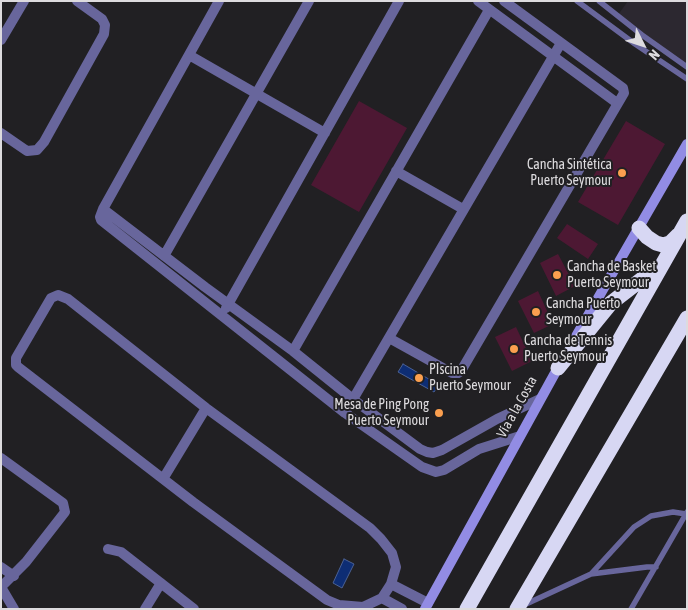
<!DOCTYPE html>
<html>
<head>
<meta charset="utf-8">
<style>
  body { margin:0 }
  #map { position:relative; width:688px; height:610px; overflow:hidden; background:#212023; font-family:"Asap Condensed",sans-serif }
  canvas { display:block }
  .frame { position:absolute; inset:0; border:2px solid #dddbde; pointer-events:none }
  .north { position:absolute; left:618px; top:20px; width:50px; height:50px; -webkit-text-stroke:4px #212023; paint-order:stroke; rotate:131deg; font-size:14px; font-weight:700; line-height:20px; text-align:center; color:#dddbde }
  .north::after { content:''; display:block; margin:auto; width:18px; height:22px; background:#dddbde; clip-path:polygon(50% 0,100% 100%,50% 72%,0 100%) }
</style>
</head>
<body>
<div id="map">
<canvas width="688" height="610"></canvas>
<div class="frame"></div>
<div class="north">N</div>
</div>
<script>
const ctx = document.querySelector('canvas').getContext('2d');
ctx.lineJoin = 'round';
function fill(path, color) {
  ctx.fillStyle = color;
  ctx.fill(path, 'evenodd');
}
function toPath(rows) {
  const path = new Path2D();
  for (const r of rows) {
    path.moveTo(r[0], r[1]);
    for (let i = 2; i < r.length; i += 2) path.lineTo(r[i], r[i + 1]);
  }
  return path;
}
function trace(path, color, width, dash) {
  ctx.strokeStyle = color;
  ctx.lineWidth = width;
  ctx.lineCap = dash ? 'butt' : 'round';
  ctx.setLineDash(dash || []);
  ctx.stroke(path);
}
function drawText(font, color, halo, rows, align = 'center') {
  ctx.font = font + ' "Asap Condensed",sans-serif';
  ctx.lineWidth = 4;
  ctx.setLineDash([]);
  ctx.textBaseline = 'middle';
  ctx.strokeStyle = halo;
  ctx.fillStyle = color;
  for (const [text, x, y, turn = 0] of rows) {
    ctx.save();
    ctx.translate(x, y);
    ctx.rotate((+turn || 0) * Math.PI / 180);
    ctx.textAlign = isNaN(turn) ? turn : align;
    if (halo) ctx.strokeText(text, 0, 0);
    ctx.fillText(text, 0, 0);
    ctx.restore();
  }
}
fill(toPath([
  [628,1,687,1,687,66,618,15]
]), '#2c2830');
fill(toPath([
  [359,101,407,128,359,212,311,185],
  [626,121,665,144,618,225,578,202],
  [567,224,598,244,588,259,557,238],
  [558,254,575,286,556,296,540,263],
  [538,291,553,324,534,333,518,301],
  [516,327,532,361,512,371,495,337]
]), '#4d1833');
const water = toPath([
  [403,364,439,385,434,392,398,372,403,364],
  [344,559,354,564,342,588,333,583,344,559]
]);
fill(water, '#0d2d74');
trace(water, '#4b6194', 1);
trace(toPath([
  [577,1,635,44,687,79],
  [599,1,642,35,687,67],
  [591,574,647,567,656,567],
  [524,605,591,574,634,527,651,516,673,512,686,514],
  [631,609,687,512]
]), '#68669c', 5.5);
trace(toPath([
  [219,1,103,209,100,217,101,220,345,413,422,467,436,472,444,470,479,449,520,436],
  [478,1,617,103],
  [1,40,24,1],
  [189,55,325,133],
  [1,133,27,151,37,150,44,142,104,34,105,25,102,19,77,1],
  [396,171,463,209],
  [103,209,205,287,293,351,354,400,420,449,427,452,433,453,442,450,497,419,540,399],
  [164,256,309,1],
  [58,295,68,299,206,408,370,528,381,539,392,553,396,567,391,584,382,598,363,607,339,605,327,600,193,502,18,367,16,365,16,358,51,298,58,295],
  [226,308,399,1],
  [389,338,452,373,458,373,461,371,624,93,623,88,504,1],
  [293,351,489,10],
  [345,413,561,43],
  [1,458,63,503,65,512,26,562,1,587],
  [163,479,206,408],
  [108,549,121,552,194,609],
  [1,567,14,576],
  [391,584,428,603],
  [1,587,14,609],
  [382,598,402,609],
  [145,609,161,583]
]), '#68669c', 10);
trace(toPath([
  [575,338,687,144],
  [425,609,560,364]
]), '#928ce4', 10);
trace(toPath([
  [639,228,647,237,656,243,663,245,670,243,678,235],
  [558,368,611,303,655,269],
  [467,609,687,221],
  [517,609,687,318]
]), '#d7d7f3', 15);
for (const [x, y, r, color] of [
  [622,173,5,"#fa9f4f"],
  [557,275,5,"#fa9f4f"],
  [536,312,5,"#fa9f4f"],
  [514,349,5,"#fa9f4f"],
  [419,378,5,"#fa9f4f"],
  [439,413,5,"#fa9f4f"]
]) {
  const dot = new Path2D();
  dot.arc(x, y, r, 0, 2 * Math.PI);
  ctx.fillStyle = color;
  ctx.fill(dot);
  trace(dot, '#212023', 2);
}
drawText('14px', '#dddbde', '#212023', [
  ["Cancha Sintética",612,165,"right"],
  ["Puerto Seymour",612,181,"right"],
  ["Cancha de Basket",567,267],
  ["Puerto Seymour",567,283],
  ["Cancha Puerto",546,304],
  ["Seymour",546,320],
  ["Cancha de Tennis",524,341],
  ["Puerto Seymour",524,357],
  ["PIscina",429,370],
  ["Puerto Seymour",429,386],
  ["Mesa de Ping Pong",429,405,"right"],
  ["Puerto Seymour",429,421,"right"]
], 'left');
drawText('14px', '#dddbde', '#212023', [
  ["Vía a la Costa",517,407,-61]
]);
</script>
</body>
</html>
